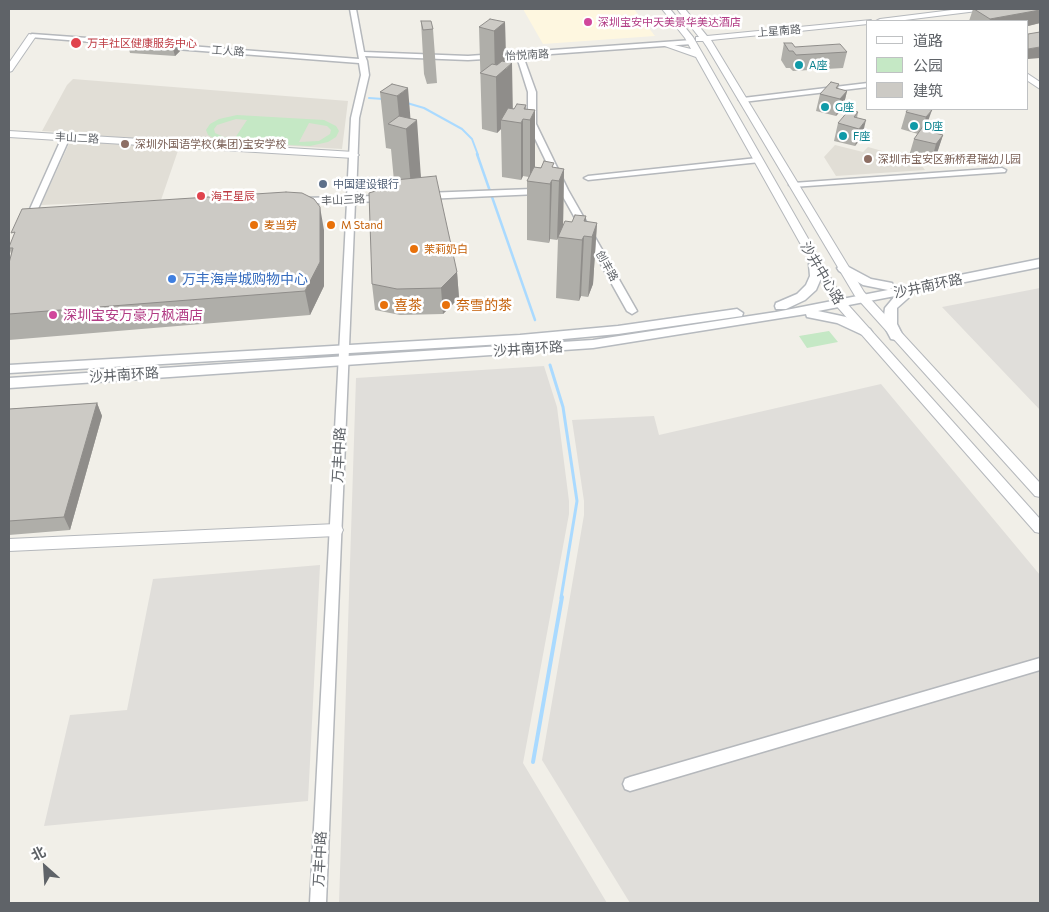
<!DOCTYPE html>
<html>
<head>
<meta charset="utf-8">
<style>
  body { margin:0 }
  #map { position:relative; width:1049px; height:912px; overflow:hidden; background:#f1efe8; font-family:Commissioner,"Noto Sans SC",sans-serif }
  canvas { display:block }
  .frame { position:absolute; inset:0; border:10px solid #5f6368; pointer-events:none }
  .legend { position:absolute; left:866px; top:20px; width:162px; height:90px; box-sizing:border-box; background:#fff; border:1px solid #bfc1c3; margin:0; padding:6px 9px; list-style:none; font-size:15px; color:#5f6368 }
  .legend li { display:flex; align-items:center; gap:10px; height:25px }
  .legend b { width:25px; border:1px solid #bfc1c3 }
  .north { position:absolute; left:20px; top:842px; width:50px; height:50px; -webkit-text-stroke:4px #fff; paint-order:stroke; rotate:334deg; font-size:14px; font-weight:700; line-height:20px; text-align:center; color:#5f6368 }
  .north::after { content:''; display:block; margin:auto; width:18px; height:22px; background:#5f6368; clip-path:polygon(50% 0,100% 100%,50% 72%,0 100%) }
</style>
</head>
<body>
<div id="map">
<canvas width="1049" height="912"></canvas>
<div class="frame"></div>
<ul class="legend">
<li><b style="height:6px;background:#fff"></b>道路</li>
<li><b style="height:14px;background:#c5e8c5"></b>公园</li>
<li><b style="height:14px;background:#cccac5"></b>建筑</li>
</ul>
<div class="north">北</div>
</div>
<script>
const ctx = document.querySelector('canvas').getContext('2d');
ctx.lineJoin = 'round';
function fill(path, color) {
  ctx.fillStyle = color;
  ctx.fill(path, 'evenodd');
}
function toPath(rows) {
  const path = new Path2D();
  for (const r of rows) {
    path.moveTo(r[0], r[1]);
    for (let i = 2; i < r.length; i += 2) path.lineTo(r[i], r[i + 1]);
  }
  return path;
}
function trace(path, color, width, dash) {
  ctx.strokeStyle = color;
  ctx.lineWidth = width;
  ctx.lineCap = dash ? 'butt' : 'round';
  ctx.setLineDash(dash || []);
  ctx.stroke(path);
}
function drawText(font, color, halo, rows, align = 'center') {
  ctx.font = font + ' Commissioner,"Noto Sans SC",sans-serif';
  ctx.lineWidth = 5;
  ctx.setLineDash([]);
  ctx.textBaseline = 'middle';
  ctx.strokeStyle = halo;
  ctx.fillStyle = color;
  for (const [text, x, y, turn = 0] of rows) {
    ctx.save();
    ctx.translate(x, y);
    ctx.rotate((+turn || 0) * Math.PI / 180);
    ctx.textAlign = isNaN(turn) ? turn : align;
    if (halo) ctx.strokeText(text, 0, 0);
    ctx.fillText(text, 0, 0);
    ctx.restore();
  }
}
fill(toPath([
  [523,9,634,9,655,36,543,44]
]), '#fef7e0');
fill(toPath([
  [1040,288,1040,410,942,307],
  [544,366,557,407,569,501,569,514,523,763,607,903,339,903,356,378],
  [881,384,1040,575,1040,903,630,903,542,760,584,515,584,501,572,420,654,416,659,435],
  [320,565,308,801,44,826,70,715,127,710,153,579]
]), '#e0deda');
fill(toPath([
  [73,79,348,101,342,149,182,139,161,200,41,205,74,133,42,131,67,85],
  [835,145,863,152,868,147,918,161,925,170,836,176,824,157]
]), '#e1ded6');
fill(toPath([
  [237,115,324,120,336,126,339,131,336,137,328,142,310,146,225,142,215,139,208,135,206,130,210,124,219,119],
  [236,119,247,120,235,138,224,137,215,133,214,129,217,125],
  [309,123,327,126,331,130,330,134,319,141,299,142],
  [829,331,838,342,807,348,799,336]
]), '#c5e8c5');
trace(toPath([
  [369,98,383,99],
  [407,103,424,108,462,129,472,139,478,155]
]), '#aadaff', 2);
trace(toPath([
  [477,154,535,320]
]), '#aadaff', 2.5);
trace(toPath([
  [550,365,563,407,577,501,561,598]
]), '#aadaff', 3);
trace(toPath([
  [533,762,562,597]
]), '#aadaff', 4);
const minor = toPath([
  [350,9,356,9,364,52,468,56,692,40,695,42,692,44,523,56,536,92,536,124,568,190,637,311,632,314,627,311,561,193,425,199,421,196,425,193,559,188,528,124,528,92,517,57,468,60,365,56,367,61,369,75,359,118,356,197,385,195,389,198,385,201,355,202,326,903,310,903,347,202,301,204,297,201,301,198,347,197,351,118,361,75,359,63,163,48,160,46,163,44,359,59,350,9],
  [32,34,143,42,146,44,143,46,30,37,29,36,32,34],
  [868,83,868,87,743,102,739,100,743,98,868,83],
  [63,135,70,137,33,220,29,223,26,222,25,220,63,135],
  [757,158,761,160,760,162,588,180,584,178,588,176,757,158],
  [1002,168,1006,170,1005,172,793,187,789,185,793,183,1002,168],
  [1040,658,1040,670,630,791,625,789,623,784,625,779,630,777,1040,658]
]);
const tertiary = toPath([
  [662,9,670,9,693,37,842,298,1040,519,1040,533,1035,532,833,302,696,57,662,45,666,43,691,49,685,38,662,9],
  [677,9,685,9,707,36,871,20,868,21,868,24,711,40,864,292,1040,483,1040,497,1035,496,855,296,707,47,703,41,696,41,696,37,699,37,677,9],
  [960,9,981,9,977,11,897,21,876,21,880,19,960,9],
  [29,34,36,36,12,71,9,72,9,63,29,34],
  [1028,74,1040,82,1040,89,1028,81,1028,74],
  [9,131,354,152,359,155,354,158,9,137,9,131],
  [336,524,341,526,343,530,341,534,336,536,9,551,9,539,336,524]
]);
const secondary = toPath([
  [1040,259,1040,267,915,292,897,308,897,324,903,336,896,340,891,339,883,324,885,308,895,296,818,311,846,317,870,329,872,332,870,335,865,336,837,323,807,317,806,314,593,348,9,388,9,378,593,340,776,312,888,290,863,285,839,271,837,268,843,264,871,279,892,283,894,286,890,289,1040,259],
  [815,260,821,264,822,276,816,290,805,300,786,309,776,309,775,306,776,303,797,294,806,285,810,276,809,264,815,260],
  [737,309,743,313,742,316,618,334,520,343,9,373,9,365,520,335,618,326,737,309]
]);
trace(minor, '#b5b8bc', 3);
trace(tertiary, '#b5b8bc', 2);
trace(secondary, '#b6babf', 3);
fill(minor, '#fff');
fill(tertiary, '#fff');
fill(secondary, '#fff');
fill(toPath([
  [973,9,1040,9,1040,23,1028,26,1028,21,969,21],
  [421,21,433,29,437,83,427,84,424,74],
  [505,22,506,62,512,63,512,109,526,105,526,109,535,110,535,167,554,168,564,169,563,226,586,216,585,222,597,223,593,284,588,297,581,296,579,301,556,298,558,239,557,240,550,239,549,243,527,240,527,181,529,177,523,176,521,180,502,177,501,129,497,133,482,129,479,27],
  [177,40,180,51,175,56,130,53,127,42],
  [784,43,795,47,847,52,843,68,793,71,790,68,786,68,781,60],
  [392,84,410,119,421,178,457,272,459,298,443,314,400,315,375,310,372,284,382,189,394,181,391,149,386,148,380,92],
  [839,84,838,89,847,91,843,108,836,116,816,111,820,94],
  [926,109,927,125,932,133,943,135,937,153,931,162,909,156,914,139,918,134,901,129,906,112],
  [858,112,857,118,862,137,855,146,834,141,838,123],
  [324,230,324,286,310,315,9,340,9,263,11,254,9,247],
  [97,403,102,416,70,530,9,535,9,409]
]), '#afaea9');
fill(toPath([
  [1040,10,1040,23,1028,26,1028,21,989,21,990,19],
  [505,22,506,69,512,63,513,118,501,120,501,129,497,133,496,77,495,77,494,31],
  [177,40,180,51,175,56,172,45],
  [1040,47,1040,58,1028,59,1028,49],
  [408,88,411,125,417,120,421,178,411,187,406,129,400,127,397,96],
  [847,91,843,108,836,116,840,99],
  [535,110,535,167,530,177,530,120],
  [932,110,926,127,921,134,926,117],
  [523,119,523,176,521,180,521,123],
  [866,120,862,137,855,146,859,129],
  [943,135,937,153,931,162,936,144],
  [564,169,563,228,558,237,557,240,559,181],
  [552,180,550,239,549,243,550,184],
  [320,207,324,230,324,286,310,315,305,291],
  [586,216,585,236,584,236,581,296,579,301,582,240,584,221],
  [597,223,593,284,588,297,592,237],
  [457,272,459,298,443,314,441,288],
  [97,403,102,416,70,530,64,517]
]), '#8f8d8a');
const building = toPath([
  [974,9,1040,9,1040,10,990,19,974,9],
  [490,19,505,22,494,31,479,27,490,19],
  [421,21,431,21,433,29,423,30,421,21],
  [1040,32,1040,47,1028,49,1028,34,1040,32],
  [133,37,177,40,172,45,127,42,133,37],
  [784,43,792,43,795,47,840,44,847,52,796,55,793,51,789,51,784,43],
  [502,61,512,63,496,77,480,73,492,64,497,65,502,61],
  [831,82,839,84,836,88,847,91,840,99,820,94,831,82],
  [392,84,408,88,397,96,380,92,392,84],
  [517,104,526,105,524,109,535,110,530,120,523,119,521,123,501,120,508,108,514,109,517,104],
  [908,109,926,109,932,110,926,117,906,112,908,109],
  [849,110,858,112,854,117,866,120,859,129,838,123,849,110],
  [399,116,417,120,406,129,388,124,399,116],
  [924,125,934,127,931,132,943,135,936,144,914,139,924,125],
  [544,161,554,163,552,167,564,169,559,181,552,180,550,184,527,181,534,167,541,168,544,161],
  [436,176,457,272,441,288,397,289,372,284,369,193,382,189,395,180,436,176],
  [286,192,302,193,314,199,320,207,320,262,305,291,9,314,9,263,13,248,9,248,9,247,15,232,11,233,22,209,286,192],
  [575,215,586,216,584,221,597,223,592,237,584,236,582,240,558,237,565,221,572,222,575,215],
  [97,403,64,517,9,521,9,409,97,403]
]);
fill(building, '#cccac5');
trace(building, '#8f8d8a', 1);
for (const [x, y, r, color] of [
  [588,22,5,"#d1479c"],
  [76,43,6,"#e0444e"],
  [799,65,5,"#0f9aa8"],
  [825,107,5,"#0f9aa8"],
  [914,126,5,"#0f9aa8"],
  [843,136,5,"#0f9aa8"],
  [125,144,5,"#8d6e63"],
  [868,159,5,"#8d6e63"],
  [323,184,5,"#5c6f8a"],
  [201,196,5,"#e0444e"],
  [254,225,5,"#e8710a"],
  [331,225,5,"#e8710a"],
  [414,249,5,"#e8710a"],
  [172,279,5,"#3f7fe0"],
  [384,305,5,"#e8710a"],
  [446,305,5,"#e8710a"],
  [53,315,5,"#d1479c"]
]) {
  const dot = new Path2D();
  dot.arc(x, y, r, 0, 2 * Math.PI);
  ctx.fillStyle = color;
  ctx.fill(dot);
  trace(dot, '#fff', 2);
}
drawText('11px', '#b23c85', '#fff', [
  ["深圳宝安中天美景华美达酒店",598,22]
], 'left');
drawText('11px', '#5f6368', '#fff', [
  ["上星南路",779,31,-5],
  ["工人路",228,51,4],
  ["怡悦南路",527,55,-3],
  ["丰山二路",77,138,3],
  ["丰山三路",343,200,-3],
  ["创丰路",607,266,61]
]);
drawText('11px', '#be3a42', '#fff', [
  ["万丰社区健康服务中心",87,43],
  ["海王星辰",211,196]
], 'left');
drawText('11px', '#0d838f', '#fff', [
  ["A座",809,65],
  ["G座",835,107],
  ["D座",924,126],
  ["F座",853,136]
], 'left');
drawText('11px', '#785e54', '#fff', [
  ["深圳外国语学校(集团)宝安学校",135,144],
  ["深圳市宝安区新桥君瑞幼儿园",878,159]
], 'left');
drawText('11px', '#4e5e75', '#fff', [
  ["中国建设银行",333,184]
], 'left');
drawText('11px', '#c56008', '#fff', [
  ["麦当劳",264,225],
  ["M Stand",341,225],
  ["茉莉奶白",424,249]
], 'left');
drawText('14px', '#5f6368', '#fff', [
  ["沙井中心路",822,273,59],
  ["沙井南环路",928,286,-12],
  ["沙井南环路",528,349,-4],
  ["沙井南环路",124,375,-4],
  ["万丰中路",339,455,-87],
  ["万丰中路",320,859,-87]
]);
drawText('14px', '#366cbe', '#fff', [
  ["万丰海岸城购物中心",182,279]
], 'left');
drawText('14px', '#c56008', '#fff', [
  ["喜茶",394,305],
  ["奈雪的茶",456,305]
], 'left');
drawText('14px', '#b23c85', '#fff', [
  ["深圳宝安万豪万枫酒店",63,315]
], 'left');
</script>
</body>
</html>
